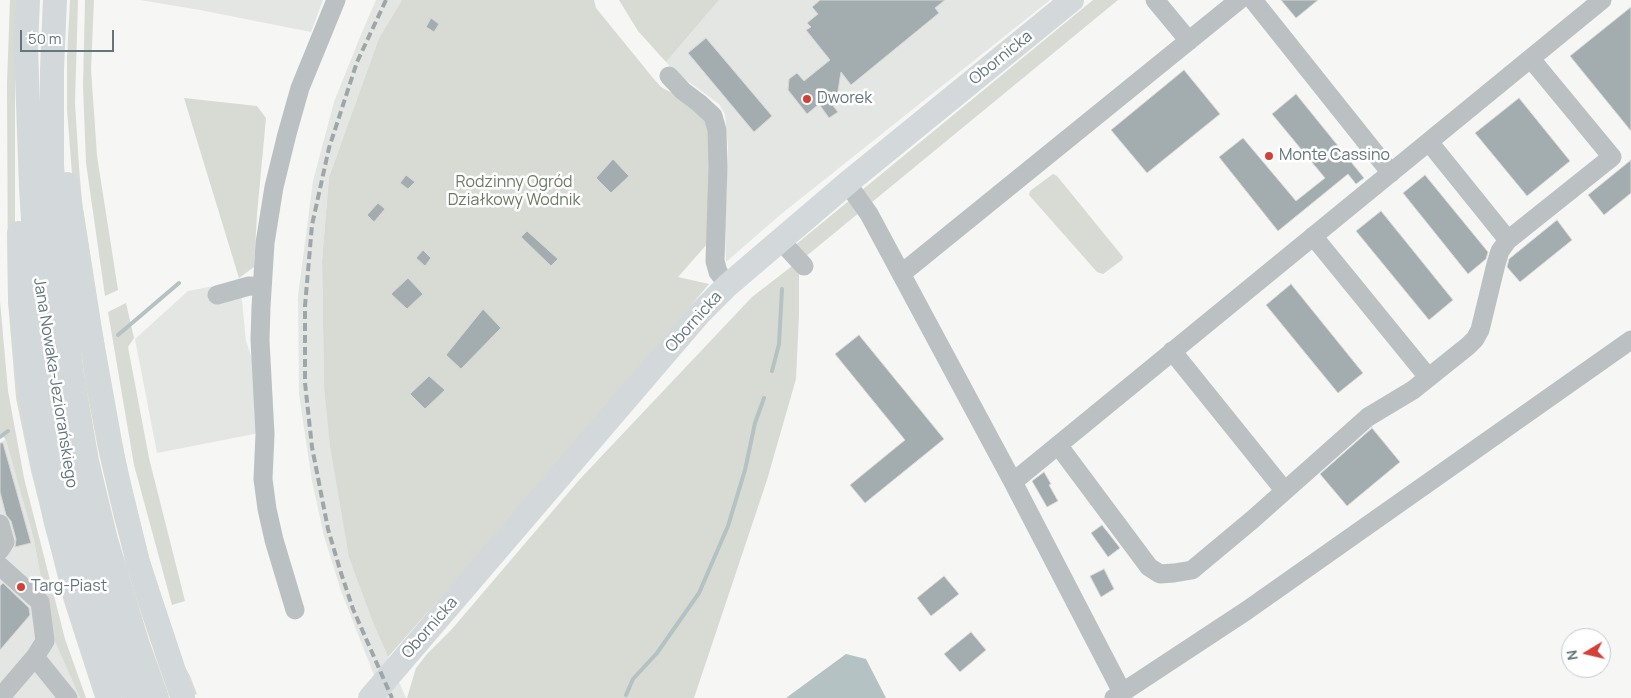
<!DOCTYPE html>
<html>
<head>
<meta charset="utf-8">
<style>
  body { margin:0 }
  #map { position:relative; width:1631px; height:698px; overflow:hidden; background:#f6f6f4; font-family:Manrope,sans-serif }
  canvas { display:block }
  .north { position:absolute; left:1561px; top:628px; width:50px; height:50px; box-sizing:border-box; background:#fff; border:1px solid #c1c8cb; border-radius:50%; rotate:261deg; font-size:14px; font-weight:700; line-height:20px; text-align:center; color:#64767c }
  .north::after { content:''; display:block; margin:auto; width:18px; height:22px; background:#d24038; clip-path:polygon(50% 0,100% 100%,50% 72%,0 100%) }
  .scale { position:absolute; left:20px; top:30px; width:94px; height:22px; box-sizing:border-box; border:2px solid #64767c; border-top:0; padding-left:6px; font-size:15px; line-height:18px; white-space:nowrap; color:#64767c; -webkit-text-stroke:4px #fff; paint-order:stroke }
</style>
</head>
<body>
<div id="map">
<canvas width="1631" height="698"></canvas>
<div class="north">N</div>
<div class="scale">50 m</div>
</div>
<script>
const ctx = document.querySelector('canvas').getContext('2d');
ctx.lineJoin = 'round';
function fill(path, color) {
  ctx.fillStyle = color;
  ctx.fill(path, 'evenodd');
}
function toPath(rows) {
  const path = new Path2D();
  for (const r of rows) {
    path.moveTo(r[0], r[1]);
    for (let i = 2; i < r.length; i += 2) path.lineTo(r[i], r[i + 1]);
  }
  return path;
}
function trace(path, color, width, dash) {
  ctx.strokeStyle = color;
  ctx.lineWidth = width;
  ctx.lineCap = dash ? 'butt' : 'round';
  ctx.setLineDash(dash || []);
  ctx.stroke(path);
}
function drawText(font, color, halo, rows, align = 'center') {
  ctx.font = font + ' Manrope,sans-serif';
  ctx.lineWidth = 5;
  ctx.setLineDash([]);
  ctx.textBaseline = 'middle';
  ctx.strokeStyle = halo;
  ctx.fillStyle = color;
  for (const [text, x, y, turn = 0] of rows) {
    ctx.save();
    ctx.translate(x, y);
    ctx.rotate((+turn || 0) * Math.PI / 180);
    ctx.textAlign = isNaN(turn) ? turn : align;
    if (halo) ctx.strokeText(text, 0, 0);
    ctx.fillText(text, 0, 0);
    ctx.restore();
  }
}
fill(toPath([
  [140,0,323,0,311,32,200,10],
  [376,0,402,0,379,38,329,177,322,261,324,386,374,625,406,698,386,698,374,675,341,591,324,536,312,481,299,394,298,296,313,181,334,102,362,32],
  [719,0,1050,0,780,215,726,262,725,227,728,147,725,114,719,104,674,71,666,62],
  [240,281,246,341,255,367,259,433,157,453,135,339,188,291],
  [6,439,34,540,51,633,80,698,0,698,0,443]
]), '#e4e6e4');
fill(toPath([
  [10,0,17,0,15,75,15,278,103,698,95,698,64,602,31,471,16,398,8,301,7,84],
  [70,0,78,0,75,103,79,167,82,202,109,373,120,434,134,497,149,557,165,607,184,665,190,676,197,694,192,696,140,554,74,200,67,109,67,57],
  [85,0,94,0,91,69,97,156,118,290,105,296,86,163,83,86],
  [402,0,594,0,596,8,653,78,661,87,681,98,708,123,713,149,708,243,678,277,709,284,525,502,388,657,374,625,349,557,330,446,324,386,322,261,329,177,379,38],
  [619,0,719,0,666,62,638,31],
  [1093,0,1118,0,804,258,794,246],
  [184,98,257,106,266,118,257,214,254,267,239,278],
  [1053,174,1057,176,1123,257,1122,260,1103,274,1097,272,1029,195,1030,191],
  [69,255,174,698,170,698,159,667,135,595,114,518,98,449,85,382],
  [796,263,799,271,799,314,796,379,767,480,694,698,407,698,416,668,427,654,452,629,580,479,752,297],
  [0,301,8,391,24,478,65,639,86,698,80,698,51,633,34,540,6,440,1,434,0,435],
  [126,303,134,338,128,347,149,458,185,601,172,605,134,465,108,312]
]), '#d7dbd3');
fill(toPath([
  [846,654,866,659,886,698,786,698]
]), '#b4c2c4');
trace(toPath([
  [118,335,179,283],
  [772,371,779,344,782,289],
  [0,437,8,431],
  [626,695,633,679,657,653,699,593,728,526,745,470,755,423,764,398]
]), '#b4c2c4', 4);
const building = toPath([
  [820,0,945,0,935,8,939,13,851,85,841,72,837,97,830,102,838,112,829,118,819,104,807,114,788,90,789,79,797,73,804,81,830,60,806,30,811,27,807,23,818,14,812,7,820,0],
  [1281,0,1318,0,1296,18,1281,0],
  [1631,7,1631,131,1570,56,1631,7],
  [431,18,439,24,434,32,426,27,431,18],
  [706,38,772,116,754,132,688,53,706,38],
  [1184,70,1220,114,1147,173,1111,130,1184,70],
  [1296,94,1364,178,1356,184,1348,174,1278,231,1219,157,1243,138,1296,201,1325,178,1272,114,1296,94],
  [1519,98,1570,161,1527,196,1475,133,1519,98],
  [613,159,629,176,611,193,596,178,613,159],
  [1631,160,1631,193,1604,215,1588,195,1631,160],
  [406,175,415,182,408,189,400,183,406,175],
  [1425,175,1488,252,1486,259,1468,274,1403,193,1425,175],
  [378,203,385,209,374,222,367,215,378,203],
  [1381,211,1453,300,1429,320,1356,231,1381,211],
  [1557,220,1572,240,1520,282,1507,267,1509,259,1557,220],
  [527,231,558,259,551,266,521,237,527,231],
  [423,250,431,258,425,266,416,258,423,250],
  [408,278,423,294,407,309,391,294,408,278],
  [1291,284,1363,373,1338,393,1266,305,1291,284],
  [483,309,501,328,461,369,446,355,483,309],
  [859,335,944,439,865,503,850,485,905,440,835,354,859,335],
  [429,376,445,390,425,409,410,394,429,376],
  [1372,428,1400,462,1347,506,1320,474,1372,428],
  [0,443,3,443,31,543,15,547,16,539,11,521,6,515,0,492,0,443],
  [1044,472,1051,484,1049,485,1058,501,1047,507,1032,481,1044,472],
  [1102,525,1120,548,1108,557,1091,533,1102,525],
  [1104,569,1114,589,1101,597,1090,576,1104,569],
  [944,576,959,594,931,616,917,598,944,576],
  [3,583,29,608,30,615,0,650,0,586,3,583],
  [971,632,986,650,960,672,944,654,971,632]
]);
fill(building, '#a3adb0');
trace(building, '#d8d8d6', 1);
trace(toPath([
  [1155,0,1189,41],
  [1253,0,1391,173],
  [669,76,683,91,699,103,713,116,717,130,718,167,715,261,718,272,728,285],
  [1429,142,1508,240],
  [847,183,869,214,1013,482,1122,692],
  [1313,236,1428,377],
  [780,240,804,266],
  [901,274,1239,0],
  [217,295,249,286,262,287],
  [1172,351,1284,490],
  [1058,445,1149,567,1160,574,1174,573,1192,570,1252,520,1368,417,1413,390,1468,346,1475,339,1480,330,1496,264,1500,251,1508,240,1612,157,1531,59],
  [1013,482,1602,0],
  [0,524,5,542,0,550],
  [0,566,40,602,45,641,35,657,0,698],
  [295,610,274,540,267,509,263,479,265,434,260,340,261,307,265,243,274,187,287,134,300,88,336,0],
  [35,657,68,698],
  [1114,698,1246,611,1631,340]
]), '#bbc1c3', 19);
trace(toPath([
  [28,0,26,48,31,187,36,270,47,356,61,440,77,516,105,611,134,698],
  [55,0,52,69,52,165,58,255,72,375,87,461,106,540,137,642,157,698],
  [67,184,89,326,114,464,138,563,183,698],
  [19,233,20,299,30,393,40,448,56,523,86,628,109,698],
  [370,698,700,313,728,285,851,180,1072,0]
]), '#d3d8da', 24);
trace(toPath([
  [386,0,357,62,329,148,312,225,305,306,305,383,312,447,328,529,341,573,353,609,392,698]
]), '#9ea6a9', 4, [8, 4]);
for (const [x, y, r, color] of [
  [807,99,5,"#d24038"],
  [1269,156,5,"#d24038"],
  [21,587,5,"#d24038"]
]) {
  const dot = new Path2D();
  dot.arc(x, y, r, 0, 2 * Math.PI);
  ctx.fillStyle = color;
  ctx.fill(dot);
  trace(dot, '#fff', 2);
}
drawText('16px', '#64767c', '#fff', [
  ["Obornicka",1001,58,-39],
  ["Obornicka",694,322,-48],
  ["Jana Nowaka-Jeziorańskiego",55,383,81],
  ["Obornicka",430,628,-49]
]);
drawText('16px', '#64767c', '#fff', [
  ["Dworek",817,99],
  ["Monte Cassino",1279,156],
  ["Targ-Piast",31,587]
], 'left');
drawText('16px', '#6e7966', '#fff', [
  ["Rodzinny Ogród",514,183],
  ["Działkowy Wodnik",514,201]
]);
</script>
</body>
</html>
